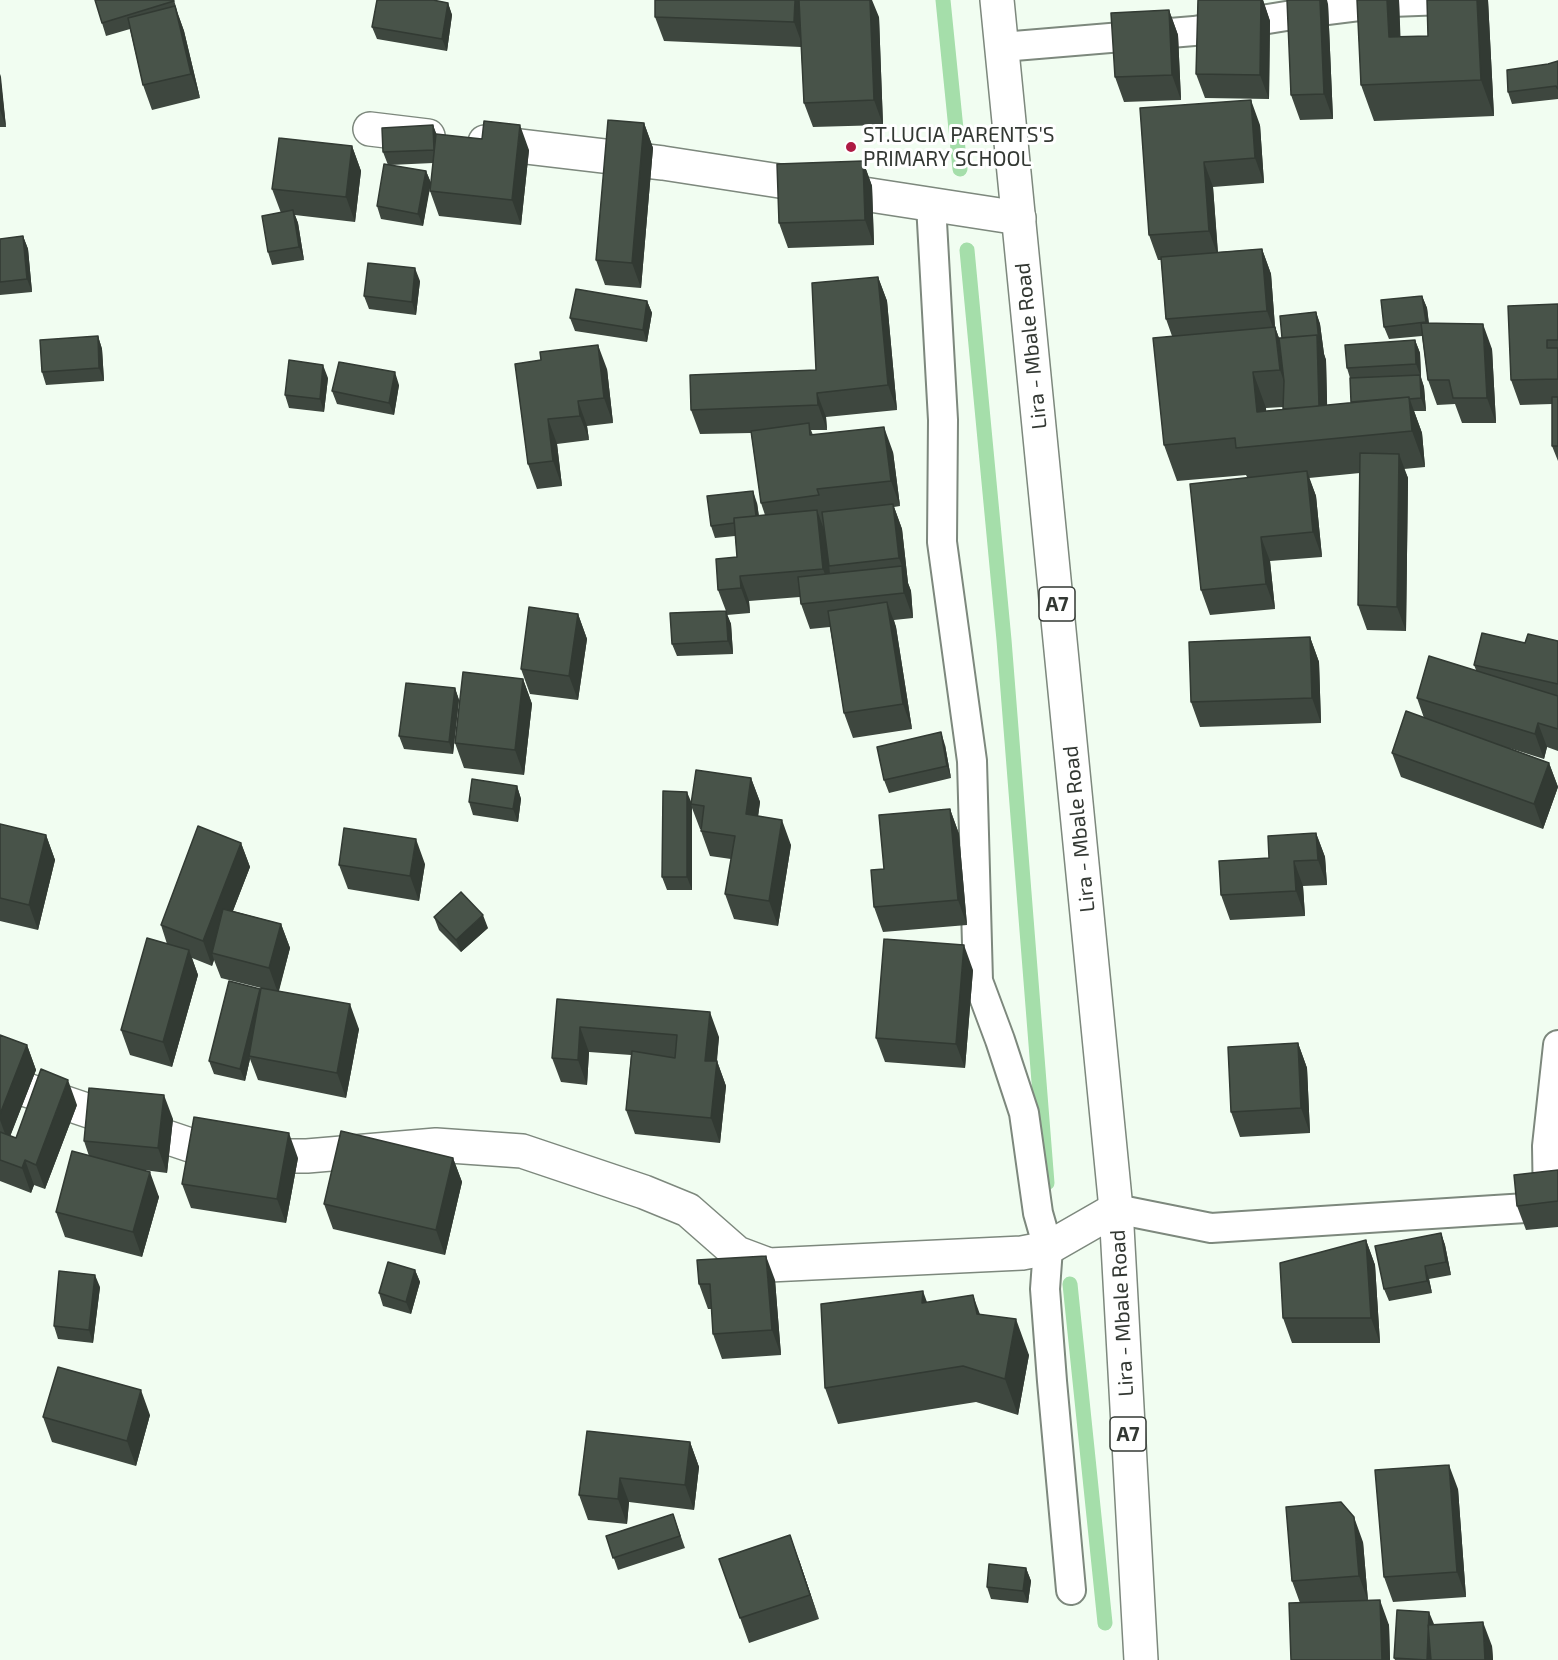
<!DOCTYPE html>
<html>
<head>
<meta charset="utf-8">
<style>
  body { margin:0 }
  canvas { display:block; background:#f1fdf1 }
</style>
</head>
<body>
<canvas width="1558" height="1660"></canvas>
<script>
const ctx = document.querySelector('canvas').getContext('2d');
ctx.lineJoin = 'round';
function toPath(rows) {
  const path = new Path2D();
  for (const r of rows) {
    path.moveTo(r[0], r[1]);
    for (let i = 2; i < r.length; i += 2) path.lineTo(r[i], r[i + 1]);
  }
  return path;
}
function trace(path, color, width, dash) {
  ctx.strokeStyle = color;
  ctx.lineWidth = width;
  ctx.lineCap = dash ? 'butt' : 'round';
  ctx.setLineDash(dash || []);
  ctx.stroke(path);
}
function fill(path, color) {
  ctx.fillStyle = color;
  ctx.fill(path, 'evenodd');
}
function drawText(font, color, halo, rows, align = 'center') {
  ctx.font = font + ' "Exo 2",sans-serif';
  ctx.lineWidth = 6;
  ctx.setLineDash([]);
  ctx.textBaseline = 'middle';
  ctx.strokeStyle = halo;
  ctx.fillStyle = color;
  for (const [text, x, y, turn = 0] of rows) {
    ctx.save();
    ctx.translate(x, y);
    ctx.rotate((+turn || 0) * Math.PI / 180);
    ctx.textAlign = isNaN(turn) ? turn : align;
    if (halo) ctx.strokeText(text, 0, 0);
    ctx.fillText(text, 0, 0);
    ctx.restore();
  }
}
trace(toPath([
  [943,0,960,169],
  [967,250,1004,640,1047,1183],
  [1070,1284,1105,1623]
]), '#a5deaa', 15);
const lane = toPath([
  [1002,47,1194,31,1311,12,1391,2,1445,0],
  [931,204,943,420,942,542,972,761,978,981,1000,1040,1024,1113,1038,1213,1048,1248,1045,1289,1052,1381,1071,1590],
  [1548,1207,1547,1146,1558,1045],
  [1116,1209,1211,1228,1558,1206]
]);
const street = toPath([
  [370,129,428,136],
  [485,142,663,163,1019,218],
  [0,1081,199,1148,249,1156,307,1156,436,1145,522,1151,644,1192,688,1210,737,1253,769,1265,1022,1253,1048,1248,1116,1209]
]);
const primary = toPath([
  [997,0,1116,1209,1141,1660]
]);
trace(lane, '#7d887d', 32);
trace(street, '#7d887d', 36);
trace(primary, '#7d887d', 36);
trace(lane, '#fff', 28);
trace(street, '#fff', 33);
trace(primary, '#fff', 33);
fill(toPath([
  [174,0,178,14,184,31,200,98,152,110,143,85,130,29,106,36,102,23],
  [1198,0,1263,0,1270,21,1269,99,1205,98,1196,74],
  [1357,0,1399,0,1400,37,1428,36,1427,0,1488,0,1494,116,1374,121,1361,85],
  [448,3,452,15,447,51,377,39,372,27],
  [1328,4,1333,119,1300,120,1291,95],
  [1169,10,1178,35,1181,100,1124,102,1115,77],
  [655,17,879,17,883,125,813,127,804,103,801,47,664,41],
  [1558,61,1558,99,1512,104,1508,92,1548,64],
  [0,74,6,127,0,127],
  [1140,108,1260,125,1264,183,1213,187,1218,252,1262,249,1271,274,1275,327,1279,338,1282,338,1316,312,1320,324,1324,354,1326,360,1327,405,1352,403,1350,378,1347,368,1415,340,1420,353,1421,377,1424,387,1426,411,1414,411,1422,433,1425,467,1404,469,1408,478,1406,631,1367,630,1358,605,1360,473,1309,478,1316,496,1322,557,1270,561,1275,609,1210,615,1201,590,1247,477,1246,475,1177,481,1164,445,1172,336,1166,319,1161,260,1158,260,1149,235],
  [1283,407,1283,409,1266,411,1266,408],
  [644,123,653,148,641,288,605,285,596,260],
  [433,125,436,134,529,150,521,225,439,216,430,191,430,184,423,226,381,219,377,206,388,165,383,152],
  [433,163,431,183,426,171,390,165],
  [352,146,361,171,355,222,295,215,298,223,304,260,272,265,268,252,281,213,272,189],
  [863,161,872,186,874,245,788,248,779,223],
  [23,236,28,249,32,292,0,295,0,239],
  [878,277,887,301,897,410,826,417,827,430,811,430,813,435,893,452,900,506,894,507,902,529,908,583,911,591,913,618,894,620,896,627,912,729,853,738,844,713,830,627,810,629,801,604,800,597,749,601,750,613,727,615,731,624,733,654,677,656,672,644,726,611,718,590,737,557,735,536,715,538,711,526,757,503,759,516,765,515,761,503,751,433,700,434,691,410,816,370],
  [420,281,416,315,369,309,364,296],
  [1422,296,1427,308,1429,323,1492,349,1496,423,1462,423,1455,404,1437,405,1428,380,1422,336,1389,339,1384,327],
  [647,301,652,313,647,342,575,331,570,318],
  [1558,304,1558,461,1552,446,1552,404,1520,405,1511,380],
  [98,336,102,349,104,381,46,385,42,372],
  [515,364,607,369,613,423,587,426,589,440,557,444,562,486,537,489,528,464],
  [328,378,324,412,289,408,285,395],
  [399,385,394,415,337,404,332,391],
  [578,614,587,639,578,700,530,694,521,669],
  [1310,637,1319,662,1321,723,1200,727,1191,702],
  [1558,641,1558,751,1547,747,1544,759,1509,748,1549,763,1558,787,1543,829,1401,777,1392,753,1424,718,1417,698,1476,670,1474,665,1525,643],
  [523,679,532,704,524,775,464,768,455,743],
  [455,688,459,700,453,754,404,749,399,736],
  [945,745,951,778,889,793,884,780],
  [751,778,760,802,758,816,791,845,778,926,734,919,725,894,731,859,710,856,701,831,701,829,700,829,692,808,692,890,667,890,662,877,691,802],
  [517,786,521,799,518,822,473,815,469,802],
  [950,809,959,834,967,925,883,932,874,907],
  [0,824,46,835,55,860,38,930,0,921],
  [1316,833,1325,857,1327,885,1303,886,1305,916,1230,920,1221,895,1269,858],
  [241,843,250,867,233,911,281,924,290,948,279,991,359,1029,346,1098,258,1080,250,1059,245,1081,214,1074,209,1061,260,989,261,991,261,988,221,978,214,960,212,966,192,958,198,975,172,1067,130,1055,121,1030,167,944,161,925],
  [425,864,419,901,348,889,339,865],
  [434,917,488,928,461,952,439,930],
  [973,970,965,1068,885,1062,876,1038],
  [557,999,719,1037,717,1061,726,1086,720,1143,635,1134,626,1110,631,1055,589,1052,587,1085,561,1082,552,1058],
  [0,1035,27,1045,36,1070,10,1136,16,1138,77,1105,45,1189,34,1185,31,1193,0,1181],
  [1298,1043,1307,1068,1310,1133,1240,1137,1231,1112],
  [173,1119,167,1173,144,1170,159,1197,142,1257,65,1237,56,1212,89,1156,84,1141],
  [298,1158,286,1223,191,1208,182,1184],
  [453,1158,462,1182,445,1255,333,1229,324,1204],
  [1558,1170,1558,1227,1526,1230,1517,1206],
  [1441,1233,1445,1245,1451,1275,1429,1279,1432,1293,1389,1301,1384,1289],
  [1366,1240,1375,1265,1380,1343,1292,1343,1283,1318],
  [415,1270,420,1282,411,1314,383,1306,379,1293],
  [775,1280,781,1355,722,1359,713,1334,712,1309,708,1309,699,1284],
  [100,1287,93,1343,58,1339,54,1326],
  [927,1303,980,1314,1029,1355,1018,1415,976,1402,838,1424,825,1388],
  [150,1415,136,1466,52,1442,43,1417],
  [690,1442,699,1467,694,1510,629,1502,627,1524,588,1520,579,1495],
  [1458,1489,1466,1597,1393,1602,1384,1577],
  [673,1514,685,1548,618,1570,606,1536],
  [1363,1542,1368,1601,1389,1625,1390,1660,1291,1660,1300,1603,1292,1581],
  [719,1559,799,1560,819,1619,749,1643],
  [1026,1568,1031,1581,1028,1603,991,1599,987,1587],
  [1434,1625,1492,1646,1493,1660,1395,1660,1394,1658]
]), '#3e473f');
fill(toPath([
  [795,0,800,0,803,47,794,22],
  [870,0,872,0,879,17,883,125,874,100],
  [1261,0,1263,0,1270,21,1269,99,1260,75],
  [1320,0,1327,0,1328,4,1333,119,1324,94],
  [1387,0,1399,0,1402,73,1389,37],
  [1477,0,1488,0,1494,116,1481,80],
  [448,3,452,15,447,51,442,39],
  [175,6,184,31,200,98,191,74],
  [1169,10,1178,35,1181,100,1172,75],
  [0,74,1,77,6,127,0,110],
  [1251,100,1260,125,1264,183,1255,158],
  [644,123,653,148,641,288,632,263],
  [433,125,438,138,435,150],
  [520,125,529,150,521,225,512,200],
  [352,146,361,171,355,222,346,197],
  [863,161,872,186,874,245,865,220],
  [1204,162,1213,187,1218,256,1209,231],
  [426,171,431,183,423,226,418,214],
  [293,210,298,223,304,260,299,247],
  [23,236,28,249,32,292,27,279],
  [1262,249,1271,274,1275,327,1288,363,1293,406,1280,370,1276,336,1267,311],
  [415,268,420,281,416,315,412,302],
  [878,277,887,301,897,410,888,385],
  [1422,296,1427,308,1430,335,1426,322],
  [647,301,652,313,647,342,643,330],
  [1316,312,1320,324,1324,354,1326,360,1328,439,1319,417],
  [1483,324,1492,349,1496,423,1487,398],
  [98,336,102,349,104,381,99,368],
  [1415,340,1420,353,1421,377,1416,364],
  [598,345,607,369,613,423,604,398],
  [323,365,328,378,324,412,320,399],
  [395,372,399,385,394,415,389,403],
  [1253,372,1266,408,1269,445,1257,412],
  [1420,375,1424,387,1426,411,1421,398],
  [817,393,826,417,827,430,818,405],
  [1409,397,1422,433,1425,467,1412,431],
  [578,401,587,426,589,440,580,416],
  [548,419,557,444,562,486,553,461],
  [884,427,893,452,900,506,891,481],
  [1399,454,1408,478,1406,631,1397,607],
  [1307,471,1316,496,1322,557,1313,532],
  [753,491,757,503,761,533,756,521],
  [893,504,902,529,908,583,911,591,913,618,904,593,902,566,899,558],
  [817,510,826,535,832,594,823,569],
  [1261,537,1270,561,1275,609,1266,584],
  [740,576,749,601,750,613,741,588],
  [887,602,896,627,912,729,903,704],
  [726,611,731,624,733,654,728,641],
  [578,614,587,639,578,700,569,676],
  [1310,637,1319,662,1321,723,1312,698],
  [523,679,532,704,524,775,515,750],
  [455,688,459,700,453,754,449,742],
  [1538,723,1547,747,1544,759,1535,734],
  [941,732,945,745,951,778,947,766],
  [1549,763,1558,787,1543,829,1534,804],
  [751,778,760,802,755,839,746,814],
  [517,786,521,799,518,822,513,809],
  [687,792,692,804,691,804,692,808,692,890,687,877],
  [950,809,959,834,967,925,958,900],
  [782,820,791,845,778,926,769,901],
  [1316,833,1325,857,1327,885,1318,860],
  [46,835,55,860,38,930,29,905],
  [416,839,425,864,419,901,410,876],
  [241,843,250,867,216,954,212,953,214,960,212,966,203,941],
  [1294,861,1303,886,1305,916,1296,891],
  [483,915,488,928,461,952,456,940],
  [281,924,290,948,278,993,269,968],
  [964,945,973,970,965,1068,956,1044],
  [189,950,198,975,172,1067,163,1042],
  [260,989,265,1002,249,1056,250,1059,245,1081,240,1069],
  [350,1004,359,1029,346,1098,337,1073],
  [710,1012,719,1037,714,1085,705,1061],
  [580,1027,589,1052,587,1085,578,1060],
  [1298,1043,1307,1068,1310,1133,1301,1108],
  [27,1045,36,1070,8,1142,0,1120,0,1114],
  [717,1061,726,1086,720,1143,711,1118],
  [68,1080,77,1105,45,1189,36,1165],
  [164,1095,173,1119,167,1173,158,1148],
  [289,1133,298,1158,286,1223,277,1199],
  [453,1158,462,1182,445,1255,436,1230],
  [25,1160,34,1185,31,1193,22,1168],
  [150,1172,159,1197,142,1257,133,1232],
  [1441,1233,1445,1245,1451,1275,1446,1262],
  [1366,1240,1375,1265,1380,1343,1371,1318],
  [766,1256,775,1280,781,1355,772,1330],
  [1425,1266,1429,1279,1432,1293,1427,1281],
  [415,1270,420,1282,411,1314,406,1302],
  [95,1275,100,1287,93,1343,89,1330],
  [923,1291,936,1327,922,1303],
  [973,1295,986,1331,977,1314],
  [1016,1319,1029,1355,1018,1415,1005,1379],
  [141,1390,150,1415,136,1466,127,1441],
  [690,1442,699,1467,694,1510,685,1485],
  [1449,1465,1458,1489,1466,1597,1457,1572],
  [620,1478,629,1502,627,1524,618,1499],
  [1354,1517,1363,1542,1368,1601,1359,1576],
  [790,1535,799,1560,819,1619,810,1595],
  [1026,1568,1031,1581,1028,1603,1023,1591],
  [1380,1600,1389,1625,1390,1660,1382,1660],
  [1429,1612,1434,1624,1432,1660,1427,1660],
  [1483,1622,1492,1646,1493,1660,1485,1660]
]), '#323a33');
const building = toPath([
  [95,0,173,0,174,1,102,23,95,0],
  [377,0,433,0,448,3,442,39,372,27,377,0],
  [655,0,795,0,794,22,655,17,655,0],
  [799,0,870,0,874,100,804,103,799,0],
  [1198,0,1261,0,1260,75,1196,74,1198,0],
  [1287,0,1320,0,1324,94,1291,95,1287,0],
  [1357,0,1387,0,1389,37,1428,36,1427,0,1477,0,1481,80,1361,85,1357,0],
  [175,6,191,74,143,85,128,18,175,6],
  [1169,10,1172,75,1115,77,1111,13,1169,10],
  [1558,61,1558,89,1556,86,1508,92,1507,70,1548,64,1558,61],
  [1251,100,1255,158,1204,162,1209,231,1149,235,1140,108,1251,100],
  [608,120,644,123,632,263,596,260,608,120],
  [484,121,520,125,512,200,430,191,436,134,482,139,484,121],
  [433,125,434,150,383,152,382,128,433,125],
  [279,138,352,146,346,197,272,189,279,138],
  [863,161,865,220,779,223,777,164,863,161],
  [384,164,426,171,418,214,377,206,384,164],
  [293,210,299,247,268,252,262,216,293,210],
  [23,236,27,279,0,282,0,239,23,236],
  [1262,249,1267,311,1166,319,1161,257,1262,249],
  [368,263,415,268,412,302,364,296,368,263],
  [878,277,888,385,817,393,818,405,691,410,690,375,816,370,812,283,878,277],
  [576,289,647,301,643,330,570,318,576,289],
  [1422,296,1426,322,1384,327,1381,300,1422,296],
  [1558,304,1558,340,1547,340,1547,348,1558,348,1558,379,1511,380,1508,306,1558,304],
  [1316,312,1319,342,1317,335,1282,338,1280,316,1316,312],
  [1421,323,1483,324,1487,398,1453,398,1449,380,1428,380,1421,323],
  [1275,327,1280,370,1253,372,1257,412,1409,397,1412,431,1236,448,1235,438,1164,445,1153,338,1275,327],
  [1317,335,1319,406,1283,409,1284,381,1279,338,1317,335],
  [98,336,99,368,42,372,40,340,98,336],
  [1415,340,1416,364,1347,368,1345,345,1415,340],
  [598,345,604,398,578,401,580,416,548,419,553,461,528,464,515,364,541,360,540,352,598,345],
  [289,360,323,365,320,399,285,395,289,360],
  [339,362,395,372,389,403,332,391,339,362],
  [1420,375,1421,398,1409,399,1409,397,1351,402,1350,378,1420,375],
  [1552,397,1558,397,1558,446,1552,446,1552,397],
  [809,423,810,435,884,427,891,481,817,489,819,495,761,503,751,431,809,423],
  [1360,453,1399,454,1397,607,1358,605,1360,453],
  [1307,471,1313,532,1261,537,1266,584,1201,590,1190,484,1307,471],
  [753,491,756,516,734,518,734,523,711,526,707,496,753,491],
  [893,504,899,558,829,566,822,512,893,504],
  [817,510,823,569,740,576,741,588,718,590,716,559,737,557,734,518,817,510],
  [902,566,904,593,801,604,798,577,902,566],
  [887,602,903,704,844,713,828,611,887,602],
  [529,607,578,614,569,676,521,669,529,607],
  [726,611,728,641,672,644,670,613,726,611],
  [1482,633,1525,643,1528,634,1558,641,1558,684,1474,665,1482,633],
  [1310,637,1312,698,1191,702,1189,642,1310,637],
  [1429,656,1558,696,1558,729,1538,723,1535,734,1417,698,1429,656],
  [463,672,523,679,515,750,455,743,463,672],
  [406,683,455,688,449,742,399,736,406,683],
  [1406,711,1549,763,1534,804,1392,753,1406,711],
  [941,732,947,766,884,780,877,747,941,732],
  [696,770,751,778,746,814,782,820,769,901,725,894,735,836,701,831,704,806,691,804,696,770],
  [472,779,517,786,513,809,469,802,472,779],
  [663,791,687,792,687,877,662,877,663,791],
  [950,809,958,900,874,907,871,870,884,869,879,815,950,809],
  [0,824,46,835,29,905,0,898,0,824],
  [198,826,241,843,203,941,161,925,198,826],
  [344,828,416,839,410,876,339,865,344,828],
  [1316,833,1318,860,1294,861,1296,891,1221,895,1219,861,1269,858,1268,836,1316,833],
  [461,892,483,915,456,940,434,917,461,892],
  [223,909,281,924,269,968,212,953,223,909],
  [147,938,189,950,163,1042,121,1030,147,938],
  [884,939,964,945,956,1044,876,1038,884,939],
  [229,981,260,989,240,1069,209,1061,229,981],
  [261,988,350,1004,337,1073,249,1056,261,988],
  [557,999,710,1012,705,1061,717,1061,711,1118,626,1110,632,1051,675,1058,677,1035,580,1027,578,1060,552,1058,557,999],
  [0,1035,27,1045,0,1114,0,1035],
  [1298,1043,1301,1108,1231,1112,1228,1047,1298,1043],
  [41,1069,68,1080,36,1165,25,1160,22,1168,0,1160,0,1132,16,1138,41,1069],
  [89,1088,164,1095,158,1148,84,1141,89,1088],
  [194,1117,289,1133,277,1199,182,1184,194,1117],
  [341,1131,453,1158,436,1230,324,1204,341,1131],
  [72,1151,150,1172,133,1232,56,1212,72,1151],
  [1558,1170,1558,1201,1517,1206,1514,1175,1558,1170],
  [1441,1233,1446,1262,1425,1266,1427,1281,1384,1289,1375,1246,1441,1233],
  [1366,1240,1371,1318,1283,1318,1280,1263,1366,1240],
  [766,1256,772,1330,713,1334,710,1284,699,1284,697,1260,766,1256],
  [388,1262,415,1270,406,1302,379,1293,388,1262],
  [59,1271,95,1275,89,1330,54,1326,59,1271],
  [923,1291,922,1303,973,1295,977,1314,1016,1319,1005,1379,963,1366,825,1388,821,1304,923,1291],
  [58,1367,141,1390,127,1441,43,1417,58,1367],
  [587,1431,690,1442,685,1485,620,1478,618,1499,579,1495,587,1431],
  [1449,1465,1457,1572,1384,1577,1375,1470,1449,1465],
  [1341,1502,1354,1517,1359,1576,1292,1581,1286,1507,1341,1502],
  [673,1514,680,1536,613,1558,606,1536,673,1514],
  [790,1535,810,1595,740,1618,719,1559,790,1535],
  [989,1564,1026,1568,1023,1591,987,1587,989,1564],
  [1380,1600,1382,1660,1291,1660,1289,1603,1380,1600],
  [1397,1610,1429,1612,1427,1660,1394,1658,1397,1610],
  [1483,1622,1485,1660,1431,1660,1428,1625,1483,1622]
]);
fill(building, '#485349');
trace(building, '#323a33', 1.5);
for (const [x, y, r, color] of [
  [851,147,6,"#ae1b44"]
]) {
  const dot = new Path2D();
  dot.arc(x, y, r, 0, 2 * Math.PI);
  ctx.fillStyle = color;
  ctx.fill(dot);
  trace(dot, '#fff', 2);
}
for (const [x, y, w] of [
  [1057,604,36],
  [1128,1434,36]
]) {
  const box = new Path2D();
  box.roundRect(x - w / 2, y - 17, w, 34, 4.5);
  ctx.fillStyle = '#fff';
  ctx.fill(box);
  trace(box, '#333833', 1.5);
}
drawText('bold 20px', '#333833', null, [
  ["A7",1057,604],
  ["A7",1128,1434]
]);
drawText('21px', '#333833', '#fff', [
  ["ST.LUCIA PARENTS'S",863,135],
  ["PRIMARY SCHOOL",863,159]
], 'left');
drawText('21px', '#333833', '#fff', [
  ["Lira - Mbale Road",1031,346,-96],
  ["Lira - Mbale Road",1079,829,-96],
  ["Lira - Mbale Road",1122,1313,-93]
]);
</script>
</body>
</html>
